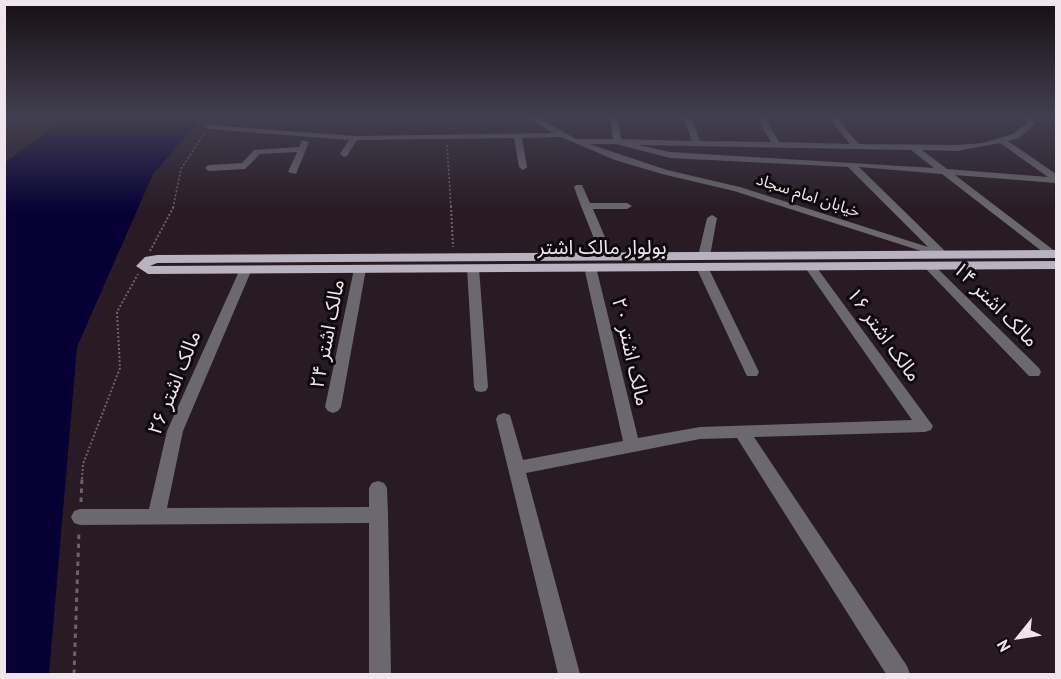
<!DOCTYPE html>
<html>
<head>
<meta charset="utf-8">
<style>
  body { margin:0 }
  #map { position:relative; width:1061px; height:679px; overflow:hidden; background:#281b23; font-family:"PT Sans",sans-serif }
  canvas { display:block }
  .frame { position:absolute; inset:0; border:6px solid #efe5eb; pointer-events:none }
  .north { position:absolute; left:989px; top:607px; width:60px; height:60px; -webkit-text-stroke:4px #0d080b; paint-order:stroke; rotate:240deg; font-size:16px; font-weight:700; line-height:24px; text-align:center; color:#efe5eb }
  .north::after { content:''; display:block; margin:auto; width:21px; height:27px; background:#efe5eb; clip-path:polygon(50% 0,100% 100%,50% 72%,0 100%) }
</style>
</head>
<body>
<div id="map">
<canvas width="1061" height="679"></canvas>
<div class="frame"></div>
<div class="north">N</div>
</div>
<script>
const ctx = document.querySelector('canvas').getContext('2d');
ctx.lineJoin = 'round';
function fill(path, color) {
  ctx.fillStyle = color;
  ctx.fill(path, 'evenodd');
}
function toPath(rows) {
  const path = new Path2D();
  for (const r of rows) {
    path.moveTo(r[0], r[1]);
    for (let i = 2; i < r.length; i += 2) path.lineTo(r[i], r[i + 1]);
  }
  return path;
}
function trace(path, color, width, dash) {
  ctx.strokeStyle = color;
  ctx.lineWidth = width;
  ctx.lineCap = dash ? 'butt' : 'round';
  ctx.setLineDash(dash || []);
  ctx.stroke(path);
}
function drawText(font, color, halo, rows, align = 'center') {
  ctx.font = font + ' "PT Sans","Noto Sans Arabic",sans-serif';
  ctx.lineWidth = 6;
  ctx.setLineDash([]);
  ctx.textBaseline = 'middle';
  ctx.strokeStyle = halo;
  ctx.fillStyle = color;
  for (const [text, x, y, turn = 0] of rows) {
    ctx.save();
    ctx.translate(x, y);
    ctx.rotate((+turn || 0) * Math.PI / 180);
    ctx.textAlign = isNaN(turn) ? turn : align;
    if (halo) ctx.strokeText(text, 0, 0);
    ctx.fillText(text, 0, 0);
    ctx.restore();
  }
}
fill(toPath([
  [68,117,203,117,153,174,77,347,49,674,5,674,5,162]
]), '#060035');
trace(toPath([
  [447,145,451,208],
  [173,208,181,169,205,132]
]), '#6e6269', 1.5, [2, 2]);
trace(toPath([
  [451,206,453,247],
  [150,251,174,206],
  [82,479,83,464,120,368,117,312,138,274]
]), '#6e6269', 2, [2, 2]);
trace(toPath([
  [81,502,82,477],
  [74,674,79,531]
]), '#6e6269', 3, [4.5, 4.5]);
fill(toPath([
  [527,117,537,117,576,139,613,139,610,117,618,117,621,139,692,141,683,117,691,117,700,141,771,142,756,117,764,117,779,142,850,144,828,117,836,117,859,144,957,145,983,143,1013,134,1028,122,1025,117,1032,117,1035,124,1019,138,1008,141,1056,174,1056,183,955,175,1056,252,1056,256,1048,256,942,174,859,167,947,253,947,257,943,258,734,191,662,174,615,160,561,137,522,138,527,167,523,170,519,167,514,138,357,140,347,156,344,157,340,154,349,140,209,129,205,127,209,125,355,136,553,133,527,117],
  [1000,143,1048,177,947,169,922,150,957,151,1000,143],
  [589,144,616,144,670,158,848,167,928,247,740,187,667,170,589,144],
  [638,145,911,150,934,168,670,152,638,145],
  [302,140,309,142,296,174,288,172,297,152,260,154,245,169,209,171,205,168,209,165,242,163,254,150,299,147,302,140],
  [576,185,582,185,590,203,627,203,632,206,627,209,593,209,613,256,611,258,603,258,601,256,581,206,574,187,576,185],
  [712,215,717,218,710,256,704,259,698,256,707,218,712,215],
  [928,262,932,263,1039,368,1041,372,1039,376,1029,376,924,267,922,265,924,263,928,262],
  [810,263,814,264,933,426,931,430,925,432,754,437,907,666,910,674,886,674,737,438,700,439,526,473,580,674,558,674,496,419,498,415,504,413,510,415,523,460,623,441,584,267,590,264,596,267,638,438,700,427,912,420,804,266,810,263],
  [702,264,708,267,759,372,757,376,747,376,745,372,696,267,702,264],
  [473,265,479,268,488,387,486,391,481,392,476,391,474,387,467,268,473,265],
  [246,266,252,269,183,431,167,508,369,507,369,488,372,483,378,481,384,483,387,488,388,515,391,674,369,674,369,523,80,525,74,523,71,517,74,511,80,509,149,509,167,431,240,269,246,266],
  [360,266,366,269,341,407,338,411,333,413,328,411,325,407,354,269,360,266]
]), '#6b686f');
fill(toPath([
  [1056,250,1056,258,157,263,150,266,1056,261,1056,269,148,274,136,266,145,257,157,255,1056,250]
]), '#b9b2c0');
const sky = ctx.createLinearGradient(0, 0, 0, 213);
sky.addColorStop(0, '#160f13');
sky.addColorStop(0.55, '#423f50');
sky.addColorStop(1, '#423f5000');
ctx.fillStyle = sky;
ctx.fillRect(0, 0, 1061, 213);
drawText('16px', '#efe5eb', '#0d080b', [
  ["خیابان امام سجاد",808,196,18]
]);
drawText('20px', '#efe5eb', '#0d080b', [
  ["بولوار مالک اشتر",602,248],
  ["مالک اشتر ۱۴",995,305,45],
  ["مالک اشتر ۲۴",328,334,-79],
  ["مالک اشتر ۱۶",883,335,54],
  ["مالک اشتر ۲۰",630,352,77],
  ["مالک اشتر ۲۶",175,383,-68]
]);
</script>
</body>
</html>
